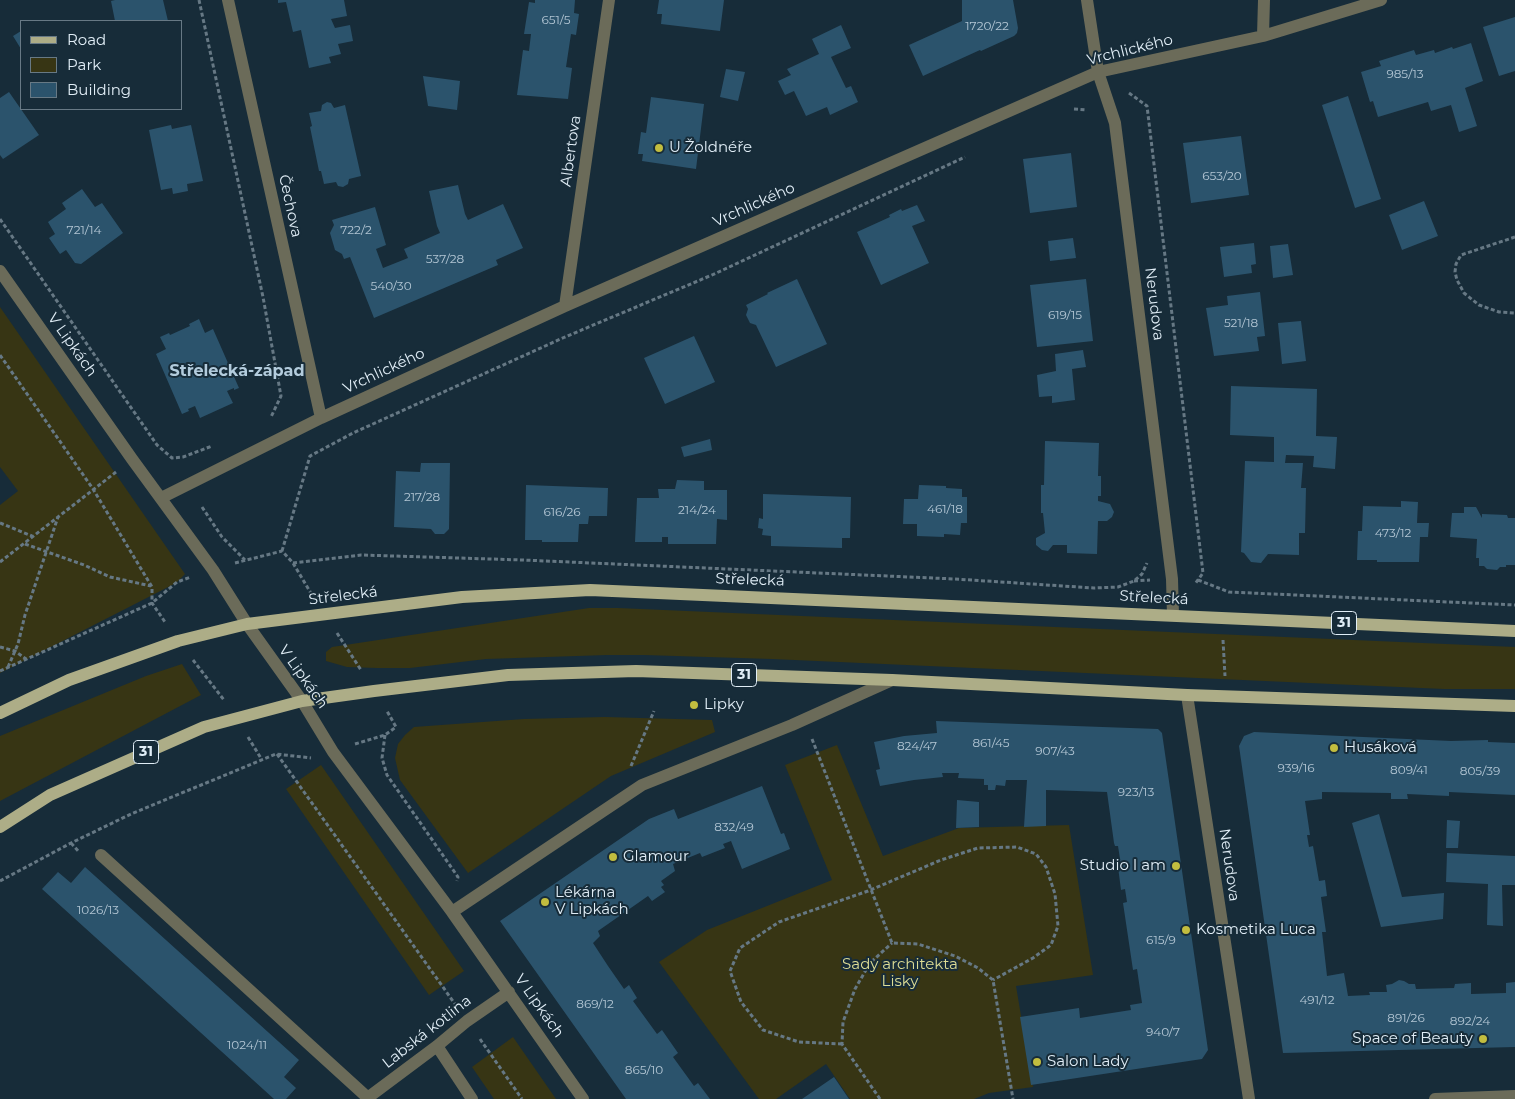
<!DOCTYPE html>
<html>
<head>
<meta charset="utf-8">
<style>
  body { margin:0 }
  #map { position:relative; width:1515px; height:1099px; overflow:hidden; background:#172c39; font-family:Montserrat,sans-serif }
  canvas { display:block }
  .legend { position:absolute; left:20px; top:20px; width:162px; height:90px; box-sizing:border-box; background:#172c39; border:1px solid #677985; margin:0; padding:6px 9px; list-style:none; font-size:15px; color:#e0edf6 }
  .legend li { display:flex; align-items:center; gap:10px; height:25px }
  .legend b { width:25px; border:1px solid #677985 }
</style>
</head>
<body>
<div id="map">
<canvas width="1515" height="1099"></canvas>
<ul class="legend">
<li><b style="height:6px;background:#adad87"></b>Road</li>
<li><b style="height:14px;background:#373514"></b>Park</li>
<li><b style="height:14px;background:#2b536c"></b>Building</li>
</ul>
</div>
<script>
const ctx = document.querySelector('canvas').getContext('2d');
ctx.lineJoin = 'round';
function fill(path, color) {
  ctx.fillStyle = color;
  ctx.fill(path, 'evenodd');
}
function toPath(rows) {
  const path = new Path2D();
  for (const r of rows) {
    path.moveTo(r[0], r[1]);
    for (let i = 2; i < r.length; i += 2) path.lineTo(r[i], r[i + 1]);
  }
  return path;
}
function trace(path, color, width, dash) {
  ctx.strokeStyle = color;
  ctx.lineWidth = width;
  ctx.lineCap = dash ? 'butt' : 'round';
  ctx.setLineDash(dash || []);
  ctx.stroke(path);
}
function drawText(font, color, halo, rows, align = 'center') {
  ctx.font = font + ' Montserrat,sans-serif';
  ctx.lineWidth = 4;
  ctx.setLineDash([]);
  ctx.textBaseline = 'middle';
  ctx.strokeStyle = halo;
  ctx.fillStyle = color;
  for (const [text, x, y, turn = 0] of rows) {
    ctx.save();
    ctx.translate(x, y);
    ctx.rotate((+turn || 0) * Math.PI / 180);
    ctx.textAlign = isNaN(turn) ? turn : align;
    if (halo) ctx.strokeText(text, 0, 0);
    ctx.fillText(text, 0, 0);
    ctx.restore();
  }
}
fill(toPath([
  [0,307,185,574,176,583,0,673,0,505,18,491,0,467],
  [589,608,618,608,1515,647,1515,689,1444,689,772,659,644,655,607,655,486,659,410,668,377,668,347,667,326,661,326,652,332,647],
  [182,664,201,695,0,801,0,736,146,676],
  [605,717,712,720,715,732,611,776,468,873,400,780,395,758,398,744,405,735,414,727,524,719],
  [837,745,883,856,959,828,1069,825,1093,975,1016,986,1033,1087,989,1093,974,1099,850,1099,826,1064,776,1099,759,1099,659,962,707,930,832,880,785,765],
  [321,765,464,971,429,995,286,789],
  [513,1037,556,1099,494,1099,472,1067]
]), '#373514');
fill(toPath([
  [115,0,163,0,168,21,115,21,111,1],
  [278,0,344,0,347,16,331,19,335,28,350,25,353,41,338,44,341,54,329,57,331,63,309,68,301,30,293,32,286,2,278,3],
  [535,0,575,0,574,13,579,14,576,35,571,34,566,67,572,68,568,99,517,95,523,50,529,51,531,34,524,34,529,2,535,3],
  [659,0,724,0,720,31,661,24,662,14,657,14],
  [962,0,1013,0,1018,28,1017,33,1014,36,981,51,980,50,923,76,909,45,962,21],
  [1515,17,1515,71,1499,76,1483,27],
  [841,25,851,48,831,57,846,88,851,86,858,102,830,115,827,107,806,116,794,91,785,95,778,81,791,75,787,69,819,54,812,39],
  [21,31,21,49,13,36],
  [1471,43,1483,81,1465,88,1477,126,1459,132,1451,105,1431,111,1428,102,1378,117,1373,101,1370,102,1361,72,1381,66,1379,61,1414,50,1416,55,1434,50,1435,53,1452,47,1453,49],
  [726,69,745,72,738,101,720,97],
  [423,76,460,81,457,110,428,106],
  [9,92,39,135,3,159,0,155,0,98],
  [1348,96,1381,199,1355,208,1322,105],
  [651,97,704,104,696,169,642,161,643,154,638,154,641,132,646,133],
  [327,102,331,103,334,108,345,105,361,176,349,179,348,184,343,187,338,186,336,182,324,184,321,171,319,171,310,127,312,126,309,113,321,111,322,105],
  [171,125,172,129,191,125,203,181,187,184,188,191,173,194,172,188,161,190,149,130],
  [1241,136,1249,195,1191,203,1183,143],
  [1071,153,1077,207,1030,213,1023,159],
  [458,185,465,214,468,220,503,204,523,248,496,260,498,265,374,318,350,257,344,259,342,254,335,250,330,233,334,225,332,220,375,207,386,245,376,249,383,268,408,258,404,249,440,233,437,226,429,191],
  [82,189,95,207,102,203,123,233,81,264,75,263,66,250,60,254,49,238,55,234,48,222,66,209,62,203],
  [1424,201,1438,236,1402,250,1389,215],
  [917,205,925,221,912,226,929,263,881,285,857,232,890,217,889,215,901,209,902,211],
  [1073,238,1076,258,1050,261,1048,241],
  [1254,243,1256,264,1251,265,1252,273,1224,277,1220,247],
  [1288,244,1293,275,1273,278,1270,246],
  [797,279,827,344,776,367,756,325,750,323,746,315,748,309,746,305,768,294,767,293],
  [1086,279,1093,341,1037,347,1030,285],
  [1260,292,1265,336,1257,337,1259,351,1214,356,1206,308,1228,305,1227,296],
  [199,319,205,333,213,329,239,388,234,390,234,388,227,391,233,403,200,418,195,406,188,409,189,411,182,414,156,354,166,349,160,337,169,333,170,335,190,326,189,324],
  [1301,321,1306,361,1282,364,1278,323],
  [694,336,715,382,665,404,644,358],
  [1083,350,1086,367,1072,369,1075,400,1052,403,1052,396,1039,397,1037,375,1056,371,1055,354],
  [1231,386,1317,389,1316,436,1337,437,1335,469,1313,467,1314,456,1286,455,1285,463,1303,463,1301,488,1306,488,1305,533,1299,533,1299,555,1268,554,1261,563,1251,562,1244,553,1241,552,1245,461,1274,462,1274,437,1230,435],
  [710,439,712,450,684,457,681,447],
  [1045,441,1099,443,1098,476,1101,476,1101,496,1098,496,1098,501,1110,504,1114,512,1112,517,1107,521,1098,521,1097,554,1067,553,1067,545,1053,545,1048,551,1042,550,1036,545,1036,538,1045,533,1043,513,1041,513,1041,485,1044,485],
  [421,463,450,463,449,529,444,534,435,534,431,529,394,527,396,471,420,472],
  [677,480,704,481,704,490,727,490,727,520,717,519,716,544,668,544,668,537,662,537,662,542,635,542,637,498,659,498,658,489,675,489],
  [526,485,608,488,607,516,589,516,588,524,579,524,578,542,542,542,542,540,525,540],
  [919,485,946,486,946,488,962,489,962,497,967,497,967,523,961,523,960,535,944,534,944,537,917,536,917,524,903,524,904,499,918,499],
  [763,494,851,497,850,538,842,538,842,548,771,546,771,536,762,535,763,529,758,528,759,518,763,519],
  [1401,501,1418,502,1417,523,1429,523,1428,537,1420,537,1419,562,1377,562,1377,560,1357,560,1358,531,1362,531,1363,506,1401,507],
  [1464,507,1476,507,1482,518,1482,514,1507,515,1508,518,1515,518,1515,565,1506,565,1506,567,1500,567,1497,570,1487,569,1484,566,1479,566,1479,558,1476,558,1477,539,1450,537,1452,513,1464,513],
  [936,721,1158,729,1162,733,1208,1050,1202,1059,1031,1085,1020,1017,1079,1008,1080,1018,1131,1010,1130,1005,1142,1003,1137,969,1133,970,1123,903,1127,902,1125,889,1121,890,1117,859,1120,859,1118,846,1115,846,1114,843,1107,792,1046,790,1046,826,1024,827,1027,780,1006,780,1005,786,996,785,995,790,988,790,988,785,984,785,984,779,958,778,959,773,942,773,943,777,914,780,880,786,876,770,880,769,874,742,904,736,937,733],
  [1254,732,1451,741,1488,740,1488,742,1515,743,1515,795,1449,792,1449,796,1407,794,1408,799,1391,799,1391,793,1322,792,1322,799,1305,801,1310,835,1307,835,1309,847,1313,846,1319,881,1325,880,1327,896,1321,897,1326,932,1322,932,1327,976,1344,973,1348,996,1370,995,1369,992,1387,992,1386,985,1392,984,1399,980,1404,981,1409,984,1415,984,1416,989,1454,988,1455,984,1471,983,1471,994,1506,993,1506,983,1515,982,1515,1047,1283,1053,1239,746,1244,736],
  [762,786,781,834,784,833,790,849,742,869,731,841,723,844,725,848,702,857,700,853,673,864,675,871,661,881,664,885,661,887,665,892,652,901,648,896,598,931,600,936,593,943,608,966,624,989,629,985,637,998,633,1001,657,1034,662,1030,678,1053,673,1057,694,1086,698,1083,710,1099,626,1099,500,921,649,819,674,809,678,819],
  [957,800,979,802,979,827,956,828],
  [1379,814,1402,897,1444,893,1443,919,1381,927,1352,823],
  [1447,820,1460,821,1458,848,1446,848],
  [1447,853,1515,856,1515,885,1502,885,1503,926,1487,925,1488,884,1446,882],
  [85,867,299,1060,284,1077,296,1088,286,1099,274,1099,42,889,58,872,71,883],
  [834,1077,849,1099,802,1099]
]), '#2b536c');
trace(toPath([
  [199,0,263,297,281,396,271,417],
  [1129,93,1147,106,1203,573,1195,584],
  [1074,109,1087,110],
  [0,219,157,445,172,458,183,457,212,446],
  [1515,237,1461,255,1456,264,1455,272,1457,280,1464,293,1479,305,1499,312,1515,313],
  [0,355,93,489,152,587,152,603,165,622],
  [202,507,222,537,245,560],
  [0,523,32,536],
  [25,544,84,565,110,577,151,586],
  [282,551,310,456,353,433,565,337,712,275,965,157],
  [0,562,116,472],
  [235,563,282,551,293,563,312,595],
  [293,563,361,555,523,560,955,579,1094,588,1118,587,1134,581,1142,574,1147,563],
  [1198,580,1229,592,1515,605],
  [1134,581,1150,580],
  [337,633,361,670],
  [1223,640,1225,676],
  [0,647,15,651,26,659],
  [193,660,224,700],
  [8,667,18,644,25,615,58,517],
  [0,671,152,603,177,582,191,577],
  [385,735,382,758,387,775,458,877,457,881],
  [248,737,262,760],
  [812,739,892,943,918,944,955,956,978,968,993,980,1013,1099],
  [355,744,385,735,396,727,387,711],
  [277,754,455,1004],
  [631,766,654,711],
  [71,843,79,852],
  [0,881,71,843,131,814,276,754,311,758],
  [480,1039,522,1099],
  [842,1044,799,1042,763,1030,741,1002,730,971,740,948,779,922,868,891,941,860,978,848,1017,847,1036,854,1046,867,1055,894,1058,926,1051,945,1033,958,993,980],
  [880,1099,842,1044,843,1022,855,989,870,963,892,943]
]), '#667884', 3, [4, 2.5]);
trace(toPath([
  [228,0,321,418],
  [1087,0,1098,72,1115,123,1172,579,1173,615],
  [1263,36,1264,0],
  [0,271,132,459,213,570,247,624,302,701,333,752,452,912,583,1099],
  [565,306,609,0],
  [161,498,321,418,565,306,1098,72,1263,36,1381,0],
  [1187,695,1249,1099],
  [101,855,368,1098],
  [452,912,642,785,792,725,892,680],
  [437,1046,472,1099],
  [366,1099,437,1046,467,1021,509,992],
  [1435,1099,1515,1096]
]), '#6b6b59', 12);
trace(toPath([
  [0,713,69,680,178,641,247,624,462,597,590,590,1515,631],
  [0,827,50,795,204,727,302,701,374,691,508,675,636,671,892,680,1187,695,1515,706]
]), '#adad87', 12);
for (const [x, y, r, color] of [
  [659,148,5,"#c2bd3f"],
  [694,705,5,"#c2bd3f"],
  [1334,748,5,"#c2bd3f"],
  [613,857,5,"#c2bd3f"],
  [1176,866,5,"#c2bd3f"],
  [545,902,5,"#c2bd3f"],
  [1186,930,5,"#c2bd3f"],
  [1483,1039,5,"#c2bd3f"],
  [1037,1062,5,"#c2bd3f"]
]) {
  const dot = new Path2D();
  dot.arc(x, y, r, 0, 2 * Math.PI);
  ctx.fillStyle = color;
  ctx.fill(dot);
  trace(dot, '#172c39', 2);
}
drawText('12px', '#b3c6d4', null, [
  ["651/5",556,20],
  ["1720/22",987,26],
  ["985/13",1405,74],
  ["653/20",1222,176],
  ["721/14",84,230],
  ["722/2",356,230],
  ["537/28",445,259],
  ["540/30",391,286],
  ["619/15",1065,315],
  ["521/18",1241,323],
  ["217/28",422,497],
  ["461/18",945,509],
  ["214/24",697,510],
  ["616/26",562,512],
  ["473/12",1393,533],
  ["861/45",991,743],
  ["824/47",917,746],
  ["907/43",1055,751],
  ["939/16",1296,768],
  ["809/41",1409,770],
  ["805/39",1480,771],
  ["923/13",1136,792],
  ["832/49",734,827],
  ["1026/13",98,910],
  ["615/9",1161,940],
  ["491/12",1317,1000],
  ["869/12",595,1004],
  ["891/26",1406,1018],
  ["892/24",1470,1021],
  ["940/7",1163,1032],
  ["1024/11",247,1045],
  ["865/10",644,1070]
]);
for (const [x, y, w] of [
  [1344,623,25],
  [744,675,25],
  [146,752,25]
]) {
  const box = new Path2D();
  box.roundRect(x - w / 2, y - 11.5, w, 23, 4);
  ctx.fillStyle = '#172c39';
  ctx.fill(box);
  trace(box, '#e0edf6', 1);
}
drawText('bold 14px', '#e0edf6', null, [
  ["31",1344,623],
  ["31",744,675],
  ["31",146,752]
]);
drawText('15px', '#e0edf6', '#172c39', [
  ["Vrchlického",1130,50,-14],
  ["Albertova",571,151,-82],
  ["Vrchlického",754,205,-24],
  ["Čechova",290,206,78],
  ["Nerudova",1154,304,83],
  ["V Lipkách",72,345,55],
  ["Vrchlického",384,371,-25],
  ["Střelecká",750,580,2],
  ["Střelecká",343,596,-7],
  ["Střelecká",1154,598,3],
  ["V Lipkách",303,677,55],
  ["Nerudova",1229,865,82],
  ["V Lipkách",539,1006,55],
  ["Labská kotlina",427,1032,-38]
]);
drawText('15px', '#e0edf6', '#172c39', [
  ["U Žoldnéře",669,148],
  ["Lipky",704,705],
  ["Husáková",1344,748],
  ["Glamour",623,857],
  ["Studio I am",1166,866,"right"],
  ["Lékárna",555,893],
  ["V Lipkách",555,910],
  ["Kosmetika Luca",1196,930],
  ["Space of Beauty",1473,1039,"right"],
  ["Salon Lady",1047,1062]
], 'left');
drawText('15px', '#dddc94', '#172c39', [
  ["Sady architekta",900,965],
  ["Lisky",900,982]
]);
drawText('bold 16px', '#b3ccdd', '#172c39', [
  ["Střelecká-západ",237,371]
]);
</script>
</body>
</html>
